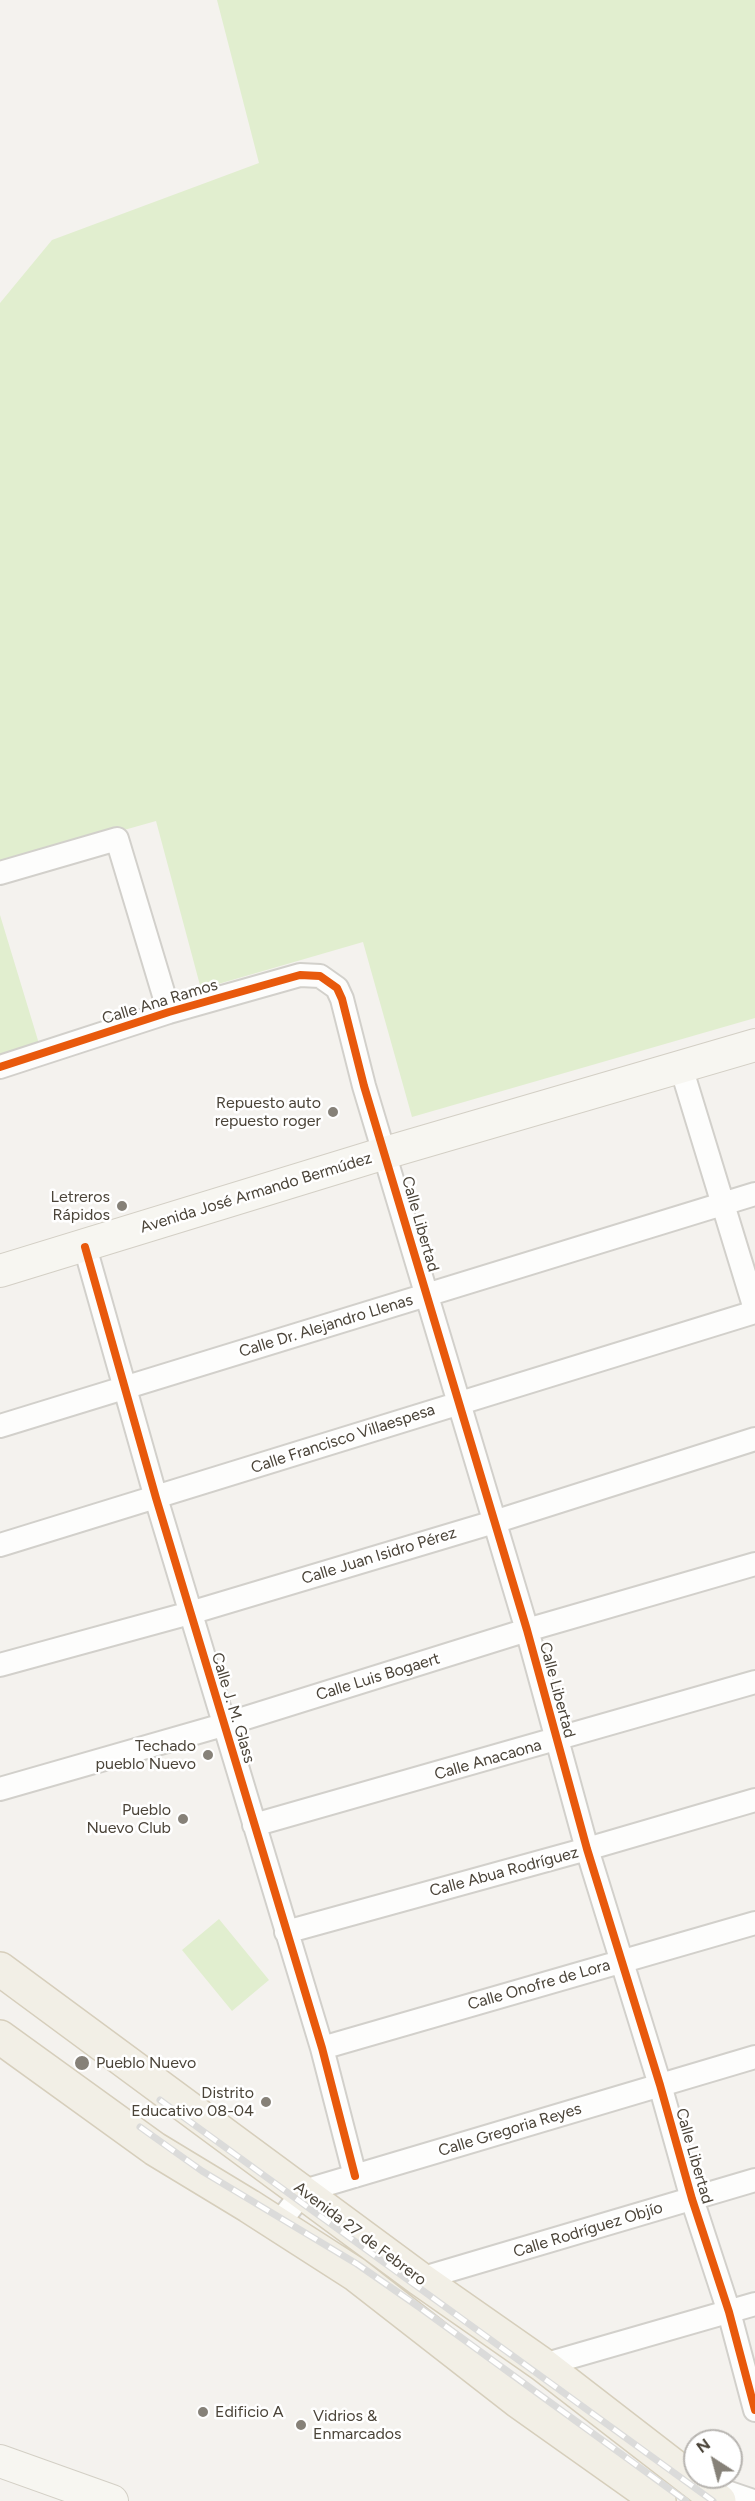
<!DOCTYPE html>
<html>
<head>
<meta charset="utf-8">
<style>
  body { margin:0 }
  #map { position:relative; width:755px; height:2501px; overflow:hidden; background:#f4f2ee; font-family:Figtree,sans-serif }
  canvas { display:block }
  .north { position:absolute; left:683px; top:2429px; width:60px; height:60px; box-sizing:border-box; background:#fff; border:2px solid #b7b4b0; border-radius:50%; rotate:324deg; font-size:16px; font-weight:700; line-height:24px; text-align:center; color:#4b4439 }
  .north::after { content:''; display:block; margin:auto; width:21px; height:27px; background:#868178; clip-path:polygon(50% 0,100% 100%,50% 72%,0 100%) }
</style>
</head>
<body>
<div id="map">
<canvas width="755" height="2501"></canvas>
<div class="north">N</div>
</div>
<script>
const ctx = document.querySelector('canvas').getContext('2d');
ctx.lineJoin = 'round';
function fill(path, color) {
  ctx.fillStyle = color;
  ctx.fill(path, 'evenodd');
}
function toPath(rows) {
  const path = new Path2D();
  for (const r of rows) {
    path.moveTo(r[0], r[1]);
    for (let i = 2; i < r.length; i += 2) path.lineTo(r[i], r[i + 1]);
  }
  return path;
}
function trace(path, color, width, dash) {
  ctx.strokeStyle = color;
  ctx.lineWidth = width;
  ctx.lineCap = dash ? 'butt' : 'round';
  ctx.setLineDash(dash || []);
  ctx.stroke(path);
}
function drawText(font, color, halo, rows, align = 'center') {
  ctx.font = font + ' Figtree,sans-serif';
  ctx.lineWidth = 5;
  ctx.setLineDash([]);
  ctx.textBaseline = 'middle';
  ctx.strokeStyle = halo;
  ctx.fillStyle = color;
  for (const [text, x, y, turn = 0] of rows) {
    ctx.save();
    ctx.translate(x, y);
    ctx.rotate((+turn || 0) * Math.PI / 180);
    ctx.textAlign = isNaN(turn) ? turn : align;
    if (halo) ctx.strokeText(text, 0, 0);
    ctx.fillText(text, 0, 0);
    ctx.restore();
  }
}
fill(toPath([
  [217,0,755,0,755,1018,412,1117,363,942,201,989,156,821,0,865,0,303,52,240,259,163],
  [0,915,40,1047,0,1058],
  [219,1919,269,1980,232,2011,182,1950]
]), '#e1eecf');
const street = toPath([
  [0,873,117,839,169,1012],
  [0,1067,169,1012,300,975,320,976,337,988,342,999,364,1086,527,1630,587,1849,660,2085,692,2199,729,2312,755,2410],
  [681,1067,755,1309],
  [85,1247,156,1498,322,2048,355,2176],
  [0,1426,755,1194],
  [0,1545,755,1312],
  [0,1665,190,1613,494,1522,755,1439],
  [0,1789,223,1725,527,1630,755,1564],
  [254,1825,755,1682],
  [286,1932,587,1849,755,1800],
  [322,2048,755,1923],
  [278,2224,304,2191,755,2057],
  [420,2279,755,2180],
  [543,2365,755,2304],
  [706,2485,753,2501]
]);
const secondary = toPath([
  [0,1271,385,1153,755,1045],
  [0,2461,112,2501]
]);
const primary = toPath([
  [0,1969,420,2279,543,2365,719,2501],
  [0,2037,155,2149,249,2206,355,2274,518,2401,659,2501]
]);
trace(street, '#d2d0cb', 26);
trace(secondary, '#d3cfc5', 34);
trace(primary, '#d6cebb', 36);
trace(street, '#fdfdfc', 22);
trace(secondary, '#f7f6f1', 32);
trace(primary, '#f2efe6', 33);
const rail = toPath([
  [160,2100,713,2501],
  [140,2127,202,2171,357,2264,419,2307,686,2501]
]);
trace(rail, '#dbdbda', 7);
trace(rail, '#fff', 4.5, [14]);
trace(toPath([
  [0,1067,169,1012,300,975,320,976,337,988,342,999,364,1086,527,1630,587,1849,660,2085,692,2199,729,2312,755,2410],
  [85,1247,156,1498,322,2048,355,2176]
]), '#e8590c', 8);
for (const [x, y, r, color] of [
  [333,1112,6,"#868178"],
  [122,1206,6,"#868178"],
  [208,1755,6,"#868178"],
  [183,1819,6,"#868178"],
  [82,2063,8,"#868178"],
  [266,2102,6,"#868178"],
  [203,2412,6,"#868178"],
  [301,2425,6,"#868178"]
]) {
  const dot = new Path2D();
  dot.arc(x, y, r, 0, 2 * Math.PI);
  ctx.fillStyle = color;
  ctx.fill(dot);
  trace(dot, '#fff', 2);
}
drawText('16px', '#4b4439', '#fff', [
  ["Calle Ana Ramos",160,1002,-17],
  ["Avenida José Armando Bermúdez",256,1193,-17],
  ["Calle Libertad",420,1224,74],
  ["Calle Dr. Alejandro Llenas",326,1326,-17],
  ["Calle Francisco Villaespesa",343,1439,-18],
  ["Calle Juan Isidro Pérez",379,1556,-17],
  ["Calle Luis Bogaert",378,1677,-17],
  ["Calle Libertad",557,1690,75],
  ["Calle J. M. Glass",233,1708,73],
  ["Calle Anacaona",488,1760,-16],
  ["Calle Abua Rodríguez",504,1872,-15],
  ["Calle Onofre de Lora",539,1985,-16],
  ["Calle Gregoria Reyes",510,2130,-17],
  ["Calle Libertad",694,2156,74],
  ["Calle Rodríguez Objío",588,2230,-17],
  ["Avenida 27 de Febrero",360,2234,37]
]);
drawText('16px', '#4b4439', '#fff', [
  ["Repuesto auto",321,1103],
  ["repuesto roger",321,1121],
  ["Letreros",110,1197],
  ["Rápidos",110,1215],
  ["Techado",196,1746],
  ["pueblo Nuevo",196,1764],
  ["Pueblo",171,1810],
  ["Nuevo Club",171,1828],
  ["Pueblo Nuevo",96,2063,"left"],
  ["Distrito",254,2093],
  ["Educativo 08-04",254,2111],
  ["Edificio A",215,2412,"left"],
  ["Vidrios &",313,2416,"left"],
  ["Enmarcados",313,2434,"left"]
], 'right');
</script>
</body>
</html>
